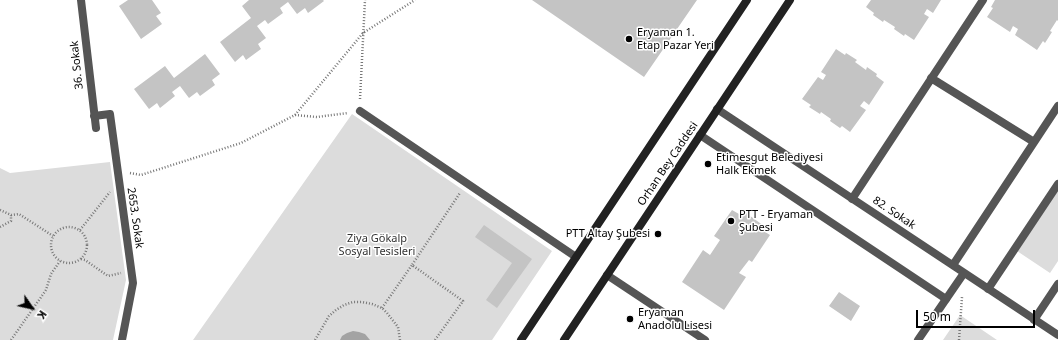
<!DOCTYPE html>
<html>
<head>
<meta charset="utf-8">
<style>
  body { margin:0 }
  #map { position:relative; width:1058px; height:340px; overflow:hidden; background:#fff; font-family:"Noto Sans",sans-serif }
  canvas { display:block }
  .north { position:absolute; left:12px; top:288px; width:40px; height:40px; -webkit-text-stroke:3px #fff; paint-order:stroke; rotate:124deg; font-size:11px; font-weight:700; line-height:16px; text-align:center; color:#000 }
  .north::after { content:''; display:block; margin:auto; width:14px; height:18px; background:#000; clip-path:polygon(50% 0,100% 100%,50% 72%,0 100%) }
  .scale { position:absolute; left:916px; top:310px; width:119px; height:18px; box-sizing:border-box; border:2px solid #000; border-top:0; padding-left:5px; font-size:12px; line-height:14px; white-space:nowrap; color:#000; -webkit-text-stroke:3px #fff; paint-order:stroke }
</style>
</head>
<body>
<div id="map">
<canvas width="1058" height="340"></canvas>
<div class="north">K</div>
<div class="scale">50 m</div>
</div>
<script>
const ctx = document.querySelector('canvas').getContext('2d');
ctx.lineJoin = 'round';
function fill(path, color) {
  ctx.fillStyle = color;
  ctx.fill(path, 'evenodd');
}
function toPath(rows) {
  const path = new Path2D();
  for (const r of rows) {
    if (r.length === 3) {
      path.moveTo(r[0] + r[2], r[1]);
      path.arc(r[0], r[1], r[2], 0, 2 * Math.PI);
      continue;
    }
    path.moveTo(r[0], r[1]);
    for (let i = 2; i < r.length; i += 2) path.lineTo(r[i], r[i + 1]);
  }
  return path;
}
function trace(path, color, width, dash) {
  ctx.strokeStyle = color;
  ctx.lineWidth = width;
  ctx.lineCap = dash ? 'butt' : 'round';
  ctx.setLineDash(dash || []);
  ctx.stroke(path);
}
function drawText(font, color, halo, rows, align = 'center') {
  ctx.font = font + ' "Noto Sans",sans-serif';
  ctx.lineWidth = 3;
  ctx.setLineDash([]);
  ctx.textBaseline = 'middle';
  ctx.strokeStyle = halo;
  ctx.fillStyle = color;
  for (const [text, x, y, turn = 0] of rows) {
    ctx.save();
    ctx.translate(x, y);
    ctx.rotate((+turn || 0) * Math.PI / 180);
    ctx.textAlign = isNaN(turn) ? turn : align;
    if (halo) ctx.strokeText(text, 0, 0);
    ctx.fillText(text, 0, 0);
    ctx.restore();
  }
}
fill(toPath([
  [352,114,552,251,492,340,193,340],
  [110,162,126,280,113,340,0,340,0,168,10,173],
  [1058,189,1058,261,1050,273,1017,251],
  [960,315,997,340,943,340]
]), '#dcdcdc');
fill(toPath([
  [353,331,359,332,365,334,370,340,340,340,342,336,347,333]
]), '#a3a3a3');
fill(toPath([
  [128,0,152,0,161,13,156,16,162,24,141,39,119,6],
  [249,0,323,0,324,1,308,13,305,8,297,14,288,2,280,8,283,13,268,24,265,20,257,26,266,38,258,44,261,49,246,60,243,55,235,62,220,42,251,18,242,6],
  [532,0,697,0,644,77],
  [871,0,941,0,933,13,927,9,924,14,929,17,914,40,905,34,904,36,894,29,895,27,884,20,883,22,873,15,874,13,866,7],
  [995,0,1058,0,1058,21,1057,20,1050,31,1052,32,1045,43,1043,41,1037,50,1015,35,1018,29,1013,26,1010,32,987,17,993,8,991,7],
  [836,49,845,55,846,53,857,60,855,62,866,70,867,67,877,74,876,76,884,82,869,105,864,101,860,106,866,110,850,132,842,126,840,128,830,121,831,119,821,112,820,114,809,107,811,105,802,99,818,77,823,80,826,75,821,72],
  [205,54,220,74,212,80,215,85,200,96,197,92,189,98,180,86,172,92,175,96,160,108,157,103,149,109,134,89,165,66,174,78],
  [732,210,739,214,742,210,764,226,762,230,770,235,752,262,749,260,739,273,746,277,724,310,682,282,703,250,710,255,720,240,714,236],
  [484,225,532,259,497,308,486,300,512,263,475,237],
  [839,292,860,306,851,321,829,306]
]), '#c4c4c4');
trace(toPath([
  [360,99,365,0],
  [295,115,317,117,348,113],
  [130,173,141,175,241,143,295,115,363,33,415,0],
  [0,210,11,215,19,214,53,236],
  [69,245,18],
  [0,227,11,221,11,215],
  [80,230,110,192],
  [81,259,85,260,108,276,121,273],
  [382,308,412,265],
  [11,340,46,290,51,274,60,261],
  [315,340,329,316,336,310,344,305,353,302,362,302,372,304,382,308,387,313,398,327,400,340],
  [435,340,463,301,412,265,460,193],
  [959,340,962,297]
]), '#777', 2.5, [1, 2]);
trace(toPath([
  [360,111,576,257],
  [700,135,946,299]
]), '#555', 8);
trace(toPath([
  [81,0,96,128],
  [931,78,1034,142],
  [717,109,1058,335],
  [94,116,110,114,133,283,122,340],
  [852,199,983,0],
  [953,265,1058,106],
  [607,275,705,340],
  [988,289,1058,184],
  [1034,320,1058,284],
  [918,340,964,273]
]), '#555', 8);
trace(toPath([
  [521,340,747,0],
  [564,340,790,0]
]), '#222', 8);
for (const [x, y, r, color] of [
  [629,39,4,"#000"],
  [708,164,4,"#000"],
  [731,221,4,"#000"],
  [658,234,4,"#000"],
  [630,319,4,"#000"]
]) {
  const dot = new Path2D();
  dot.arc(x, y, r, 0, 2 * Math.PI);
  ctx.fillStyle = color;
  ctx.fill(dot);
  trace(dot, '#fff', 1.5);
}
drawText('11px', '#000', '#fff', [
  ["Eryaman 1.",637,33],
  ["Etap Pazar Yeri",637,46],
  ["Etimesgut Belediyesi",716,158],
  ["Halk Ekmek",716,171],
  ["PTT - Eryaman",739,215],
  ["Şubesi",739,228],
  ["PTT Altay Şubesi",650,234,"right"],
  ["Eryaman",638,313],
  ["Anadolu Lisesi",638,326]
], 'left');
drawText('11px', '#000', '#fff', [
  ["36. Sokak",77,65,-96],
  ["Orhan Bey Caddesi",668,164,-56],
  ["82. Sokak",894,213,34],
  ["2653. Sokak",135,218,82]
]);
drawText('11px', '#333', '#fff', [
  ["Ziya Gökalp",377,239],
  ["Sosyal Tesisleri",377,252]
]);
</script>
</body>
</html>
